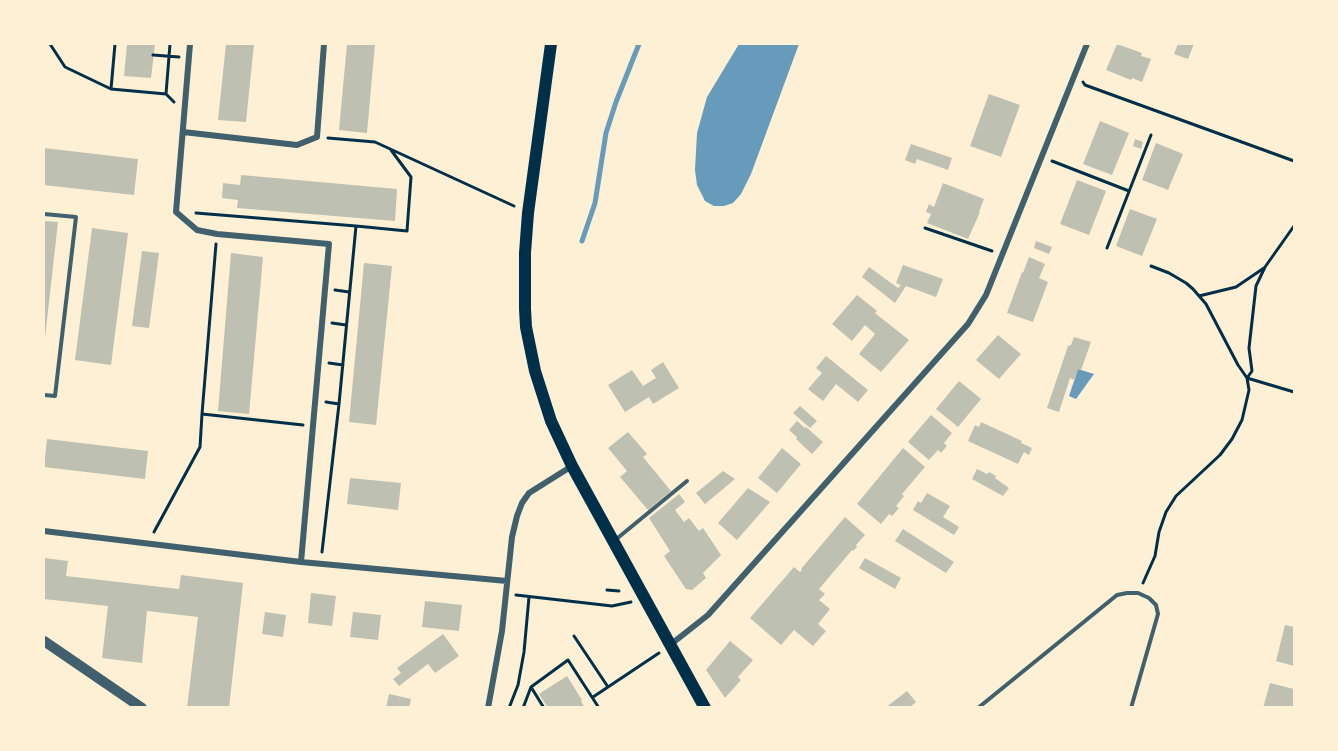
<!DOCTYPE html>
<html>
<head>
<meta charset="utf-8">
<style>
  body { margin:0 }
  #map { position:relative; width:1338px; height:751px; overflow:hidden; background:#fdf0d5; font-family:"Archivo Narrow",sans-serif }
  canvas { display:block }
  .frame { position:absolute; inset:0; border:45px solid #fdf0d5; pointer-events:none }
</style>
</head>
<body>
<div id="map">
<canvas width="1338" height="751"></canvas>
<div class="frame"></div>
</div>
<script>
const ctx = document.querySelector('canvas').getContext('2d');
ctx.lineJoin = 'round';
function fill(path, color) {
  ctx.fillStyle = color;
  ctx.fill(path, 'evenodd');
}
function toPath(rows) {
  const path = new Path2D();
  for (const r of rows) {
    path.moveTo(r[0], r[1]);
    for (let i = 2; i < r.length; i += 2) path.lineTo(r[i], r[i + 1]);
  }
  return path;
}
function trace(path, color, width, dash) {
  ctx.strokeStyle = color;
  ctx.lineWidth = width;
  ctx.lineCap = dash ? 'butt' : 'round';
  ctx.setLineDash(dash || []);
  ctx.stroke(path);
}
fill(toPath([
  [739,44,799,44,751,174,741,194,733,203,724,206,714,206,705,201,697,185,695,170,697,133,707,97],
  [1078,369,1094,374,1076,399,1069,396]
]), '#669bbc');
trace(toPath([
  [582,241,595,203,606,133,616,102,639,44]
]), '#669bbc', 5);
fill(toPath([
  [127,44,155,44,151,78,124,76],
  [226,44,254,44,246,122,218,120],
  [347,44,375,44,367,133,339,130],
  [1117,44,1142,53,1141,56,1151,59,1142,82,1132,78,1131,80,1106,70],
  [1178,44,1194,44,1188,59,1174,54],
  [989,94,1020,105,1001,157,970,146],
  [1100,121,1129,133,1112,175,1083,164],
  [1135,139,1143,142,1141,149,1133,146],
  [1156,143,1183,154,1168,190,1142,180],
  [911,144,952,158,948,170,917,159,915,164,905,160],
  [44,148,138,159,134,195,44,185],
  [241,175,397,189,395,221,237,208,238,200,222,198,223,183,240,185],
  [1077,180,1106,191,1089,235,1060,224],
  [943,183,984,199,979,212,980,212,968,239,927,223,931,214,926,212,929,204,934,207],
  [1130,209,1157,219,1142,256,1116,246],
  [44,221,58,222,45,338,44,338],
  [92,228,128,233,111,365,75,360],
  [1036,241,1052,247,1049,254,1034,248],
  [142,251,159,253,149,328,132,326],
  [231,253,263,257,249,414,218,411],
  [1029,257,1045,264,1039,278,1048,282,1033,322,1007,313,1022,272,1023,273],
  [364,263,392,266,376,425,349,422],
  [903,265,943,279,936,297,906,286,895,303,862,277,869,267,898,288,901,285,896,283],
  [857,295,877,311,875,313,909,340,881,372,859,354,875,334,865,325,852,341,832,324],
  [998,335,1021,354,999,379,976,360],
  [1074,337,1091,342,1081,370,1078,369,1075,380,1070,378,1059,412,1047,408,1068,346,1071,345],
  [826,356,868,390,858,402,836,384,823,401,808,389,822,373,816,368],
  [663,362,679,388,653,404,649,397,625,412,608,385,632,370,643,386,656,378,651,370],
  [959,381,981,399,958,427,936,409],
  [800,406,817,421,810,428,793,413],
  [931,415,952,433,944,443,947,446,941,453,938,450,929,460,908,442],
  [797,421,805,428,806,427,823,442,812,454,796,439,797,437,789,430],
  [981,422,1022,441,1021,443,1032,448,1029,455,1024,452,1018,464,968,441,975,425,979,427],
  [628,432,647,454,643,457,671,491,648,510,620,477,627,471,608,448],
  [47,439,148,451,145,479,44,467],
  [782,448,801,464,777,493,758,478],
  [903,448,925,467,902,494,904,496,896,506,899,508,892,516,889,514,881,524,857,504],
  [977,469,987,474,989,472,996,476,995,478,1009,488,1003,496,972,479],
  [723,471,735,479,705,504,696,493],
  [350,478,401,483,398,510,347,504],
  [748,488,770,502,737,540,718,523],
  [927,493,950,506,943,517,959,527,954,535,913,510,918,501,921,503],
  [679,494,685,502,675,510,684,522,689,518,699,531,703,528,721,555,703,573,706,578,692,590,686,589,664,556,670,551,649,518],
  [845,517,865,535,856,545,857,547,853,551,852,550,819,589,825,594,819,600,830,609,818,624,826,631,813,646,794,630,781,645,750,618,794,567,800,572,802,570,801,569],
  [903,529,954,562,946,573,895,541],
  [44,558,68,561,66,576,179,589,181,575,243,583,229,708,187,708,198,617,147,611,142,663,102,658,108,606,44,599],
  [865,558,901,578,895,589,859,568],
  [311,593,336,596,332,626,308,623],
  [425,601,462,605,459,631,422,627],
  [265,612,286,615,283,637,262,634],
  [353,612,381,615,378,640,350,637],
  [1285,625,1294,627,1294,666,1276,661],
  [443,634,459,656,435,673,428,664,399,686,393,679,401,673,397,668],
  [730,641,753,660,738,677,741,680,725,698,706,670],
  [567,676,582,700,581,701,585,708,548,708,539,694],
  [1270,683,1294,689,1293,708,1263,708],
  [907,691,916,702,909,708,885,708],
  [389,694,411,699,409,708,386,708]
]), '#bec0b2');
trace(toPath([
  [50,44,65,67,111,89],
  [115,44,111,89,166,94,174,102],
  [153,55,179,57],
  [1083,82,1085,85,1294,161],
  [166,94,170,44],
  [328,138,375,142,514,206],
  [1052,161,1129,191],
  [196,213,356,226,339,404,322,552],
  [356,226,407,231,411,177,391,150],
  [1294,226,1265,267,1256,286,1249,348,1252,371,1247,378,1294,392],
  [925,228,992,251],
  [1107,248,1151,135],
  [335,290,349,292],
  [1199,296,1236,287,1264,268],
  [332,323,346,325],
  [329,363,343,365],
  [326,402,339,404],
  [202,414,216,244],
  [154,532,200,447,202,414,303,425],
  [1143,583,1155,556,1159,532,1166,512,1176,496,1220,455,1232,439,1242,420,1249,390,1247,378,1238,365,1206,304,1193,289,1186,283,1169,273,1151,266],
  [607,590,619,591],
  [516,595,612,606,631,602],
  [574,636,608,687],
  [531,687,544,708],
  [593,697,659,653],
  [509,708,518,685,524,652,529,597],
  [523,708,531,687,568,660,599,708]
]), '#003049', 3);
trace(toPath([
  [44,214,76,217,55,396,44,395],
  [614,541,687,481],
  [978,708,1117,595,1127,593,1138,593,1149,598,1156,605,1158,614,1131,708]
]), '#3f606c', 4);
trace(toPath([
  [190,44,176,212,197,230,217,234,329,244,301,562],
  [183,132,297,145,317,137,324,44],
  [44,531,301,562,507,581],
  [670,645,708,615,968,324,986,295,1087,44],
  [488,708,502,631,512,537,517,516,522,503,529,493,572,466]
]), '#3f606c', 6);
trace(toPath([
  [44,641,142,708]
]), '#3f606c', 10);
trace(toPath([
  [551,44,528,213,525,253,525,309,526,327,535,371,551,421,572,466,705,708]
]), '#003049', 12);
</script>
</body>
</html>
